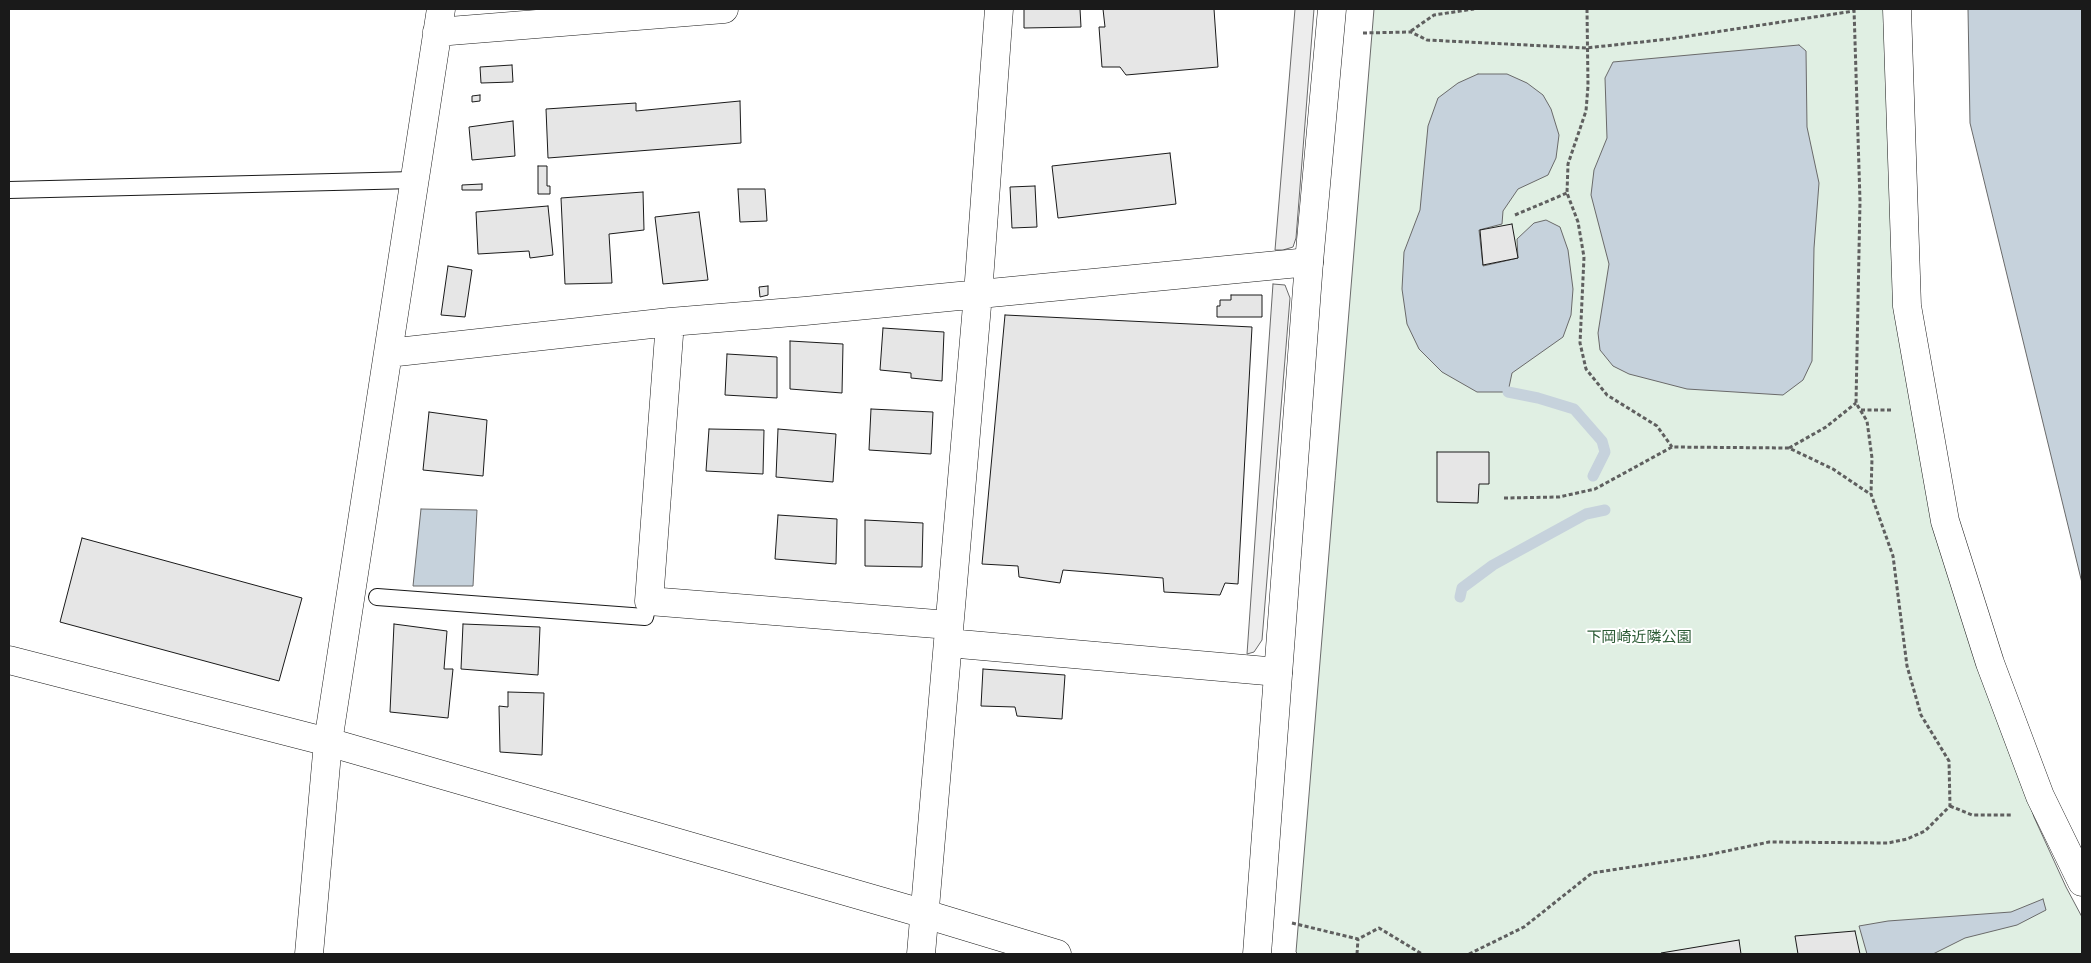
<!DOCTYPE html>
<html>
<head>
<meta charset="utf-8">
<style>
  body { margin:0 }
  #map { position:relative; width:2091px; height:963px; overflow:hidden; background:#fff; font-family:Jost,sans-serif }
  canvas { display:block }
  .frame { position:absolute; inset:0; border:10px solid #1a1a1a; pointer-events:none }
</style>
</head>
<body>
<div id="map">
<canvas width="2091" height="963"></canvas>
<div class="frame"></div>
</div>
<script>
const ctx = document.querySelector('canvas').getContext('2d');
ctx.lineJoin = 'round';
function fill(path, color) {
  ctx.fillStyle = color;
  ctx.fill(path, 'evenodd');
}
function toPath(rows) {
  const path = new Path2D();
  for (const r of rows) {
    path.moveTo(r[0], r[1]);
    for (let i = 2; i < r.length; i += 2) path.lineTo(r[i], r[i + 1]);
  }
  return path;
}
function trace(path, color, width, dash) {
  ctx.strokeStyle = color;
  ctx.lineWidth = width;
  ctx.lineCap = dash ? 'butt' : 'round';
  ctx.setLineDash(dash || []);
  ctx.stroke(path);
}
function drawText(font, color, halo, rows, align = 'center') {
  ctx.font = font + ' Jost,"Noto Sans JP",sans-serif';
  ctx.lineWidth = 4;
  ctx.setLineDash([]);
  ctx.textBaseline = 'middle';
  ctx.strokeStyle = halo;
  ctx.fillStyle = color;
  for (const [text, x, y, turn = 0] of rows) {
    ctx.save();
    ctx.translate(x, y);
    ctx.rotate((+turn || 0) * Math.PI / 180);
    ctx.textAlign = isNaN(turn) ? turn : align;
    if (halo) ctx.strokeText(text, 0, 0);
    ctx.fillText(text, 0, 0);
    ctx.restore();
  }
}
const green = toPath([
  [1374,9,1887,9,1931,511,2034,817,2066,887,2082,917,2082,954,1298,954,1296,952,1374,9]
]);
fill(green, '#e0efe3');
trace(green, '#6a6a6a', 1);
const parking = toPath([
  [1295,9,1314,9,1296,238,1293,247,1283,250,1275,250,1295,9],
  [1273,284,1285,285,1290,298,1262,640,1254,652,1247,654,1273,284]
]);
fill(parking, '#ededed');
trace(parking, '#6a6a6a', 1);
const water = toPath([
  [1968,9,2082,9,2082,583,1970,123,1968,9],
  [1799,45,1806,51,1807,127,1819,183,1814,248,1812,361,1803,380,1783,395,1687,389,1629,374,1613,366,1600,350,1598,333,1609,264,1591,195,1594,170,1607,138,1605,78,1613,62,1799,45],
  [1478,74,1507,74,1527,83,1543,95,1551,109,1559,135,1556,158,1548,175,1518,189,1503,211,1502,224,1479,230,1483,266,1518,258,1517,239,1534,223,1546,220,1560,227,1568,250,1573,289,1571,315,1563,337,1512,373,1508,392,1477,392,1442,372,1419,349,1407,324,1402,289,1404,252,1420,210,1428,126,1438,98,1458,83,1478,74],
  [421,509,477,510,473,586,413,586,421,509],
  [2043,899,2046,910,2017,925,1965,938,1933,954,1867,954,1859,926,1888,921,2011,912,2043,899]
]);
fill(water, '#c6d2dc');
trace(water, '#6a6a6a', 1);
trace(toPath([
  [1508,392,1538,398,1574,409,1602,441,1605,452,1593,476],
  [1460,597,1462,588,1493,565,1586,514,1605,510]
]), '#c6d2dc', 11);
const building = toPath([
  [1024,9,1080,9,1081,27,1024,28,1024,9],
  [1103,9,1214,9,1218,67,1126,75,1120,67,1102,67,1099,27,1105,27,1103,9],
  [512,65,513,82,481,83,480,67,512,65],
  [480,95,480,101,472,102,472,96,480,95],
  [740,101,741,143,548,158,546,109,636,103,636,111,740,101],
  [513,121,515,156,472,160,469,127,513,121],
  [1170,153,1176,204,1058,218,1052,166,1170,153],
  [538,166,547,166,547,186,550,186,550,194,538,194,538,166],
  [482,184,482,190,462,190,462,185,482,184],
  [1035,186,1037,227,1012,228,1010,187,1035,186],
  [738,189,765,189,767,221,740,222,738,189],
  [643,192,644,230,609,234,612,283,565,284,561,198,643,192],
  [548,206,553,255,530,258,529,251,478,254,476,212,548,206],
  [699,212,708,280,663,284,655,217,699,212],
  [1512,224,1518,258,1483,265,1480,230,1512,224],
  [448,266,472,270,465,317,441,315,448,266],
  [768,286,768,295,760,297,759,287,768,286],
  [1231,295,1262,295,1262,317,1217,317,1217,306,1220,306,1220,300,1231,300,1231,295],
  [1005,315,1252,327,1238,584,1225,583,1220,595,1164,592,1163,578,1063,570,1060,583,1019,577,1018,566,982,564,1005,315],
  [883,328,944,332,942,381,911,378,911,373,880,370,883,328],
  [790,341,843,344,842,393,790,389,790,341],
  [727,354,777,357,777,398,725,395,727,354],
  [871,409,933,412,931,454,869,450,871,409],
  [429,412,487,420,483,476,423,470,429,412],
  [709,429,764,430,763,474,706,471,709,429],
  [778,429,836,434,833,482,776,477,778,429],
  [1437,452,1489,452,1489,484,1479,484,1478,503,1437,502,1437,452],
  [778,515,837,519,836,564,775,559,778,515],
  [865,520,923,523,922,567,865,566,865,520],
  [82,538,302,598,279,681,60,622,82,538],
  [394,624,447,631,444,669,453,669,448,718,390,712,394,624],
  [463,624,540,627,538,675,461,669,463,624],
  [983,669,1065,675,1062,719,1017,716,1015,707,981,706,983,669],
  [508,692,544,693,542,755,500,752,499,706,508,707,508,692],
  [1855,931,1860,954,1798,954,1795,936,1855,931],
  [1739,940,1741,954,1661,954,1661,953,1739,940]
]);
fill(building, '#e6e6e6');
trace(building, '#1a1a1a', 1);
const lane = toPath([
  [9,190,414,180],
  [377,597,645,617,649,601]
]);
const street = toPath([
  [1897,9,1907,306,1945,521,1990,663,2040,796,2082,882],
  [437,32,724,9],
  [670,322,649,601,949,625],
  [388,353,670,322,805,311,1309,262],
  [948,643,1278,672],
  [309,954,328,742,441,9],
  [921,954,978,294,999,9]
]);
const secondary = toPath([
  [9,660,328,742,925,914,1057,954],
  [1257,954,1309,262,1332,9]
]);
trace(lane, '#1a1a1a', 18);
trace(street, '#1a1a1a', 29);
trace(secondary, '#1a1a1a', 29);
trace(toPath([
  [1587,9,1588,86,1586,111,1568,164,1567,193,1578,222,1584,257,1580,343,1586,369,1607,395,1657,426,1672,447],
  [1411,31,1434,15,1474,9],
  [1363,33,1411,32,1427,40,1586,48,1669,39,1854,11],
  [1515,215,1567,193],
  [1861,410,1892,410],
  [1789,448,1826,427,1856,403],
  [1504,498,1559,497,1595,489,1672,447,1789,448,1833,469,1870,494],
  [1950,806,1972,815,2012,815],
  [1292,923,1358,939,1379,928,1422,954],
  [1357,954,1358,939],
  [1469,954,1524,927,1592,873,1703,856,1769,842,1888,843,1907,839,1925,831,1950,806,1949,761,1921,715,1907,666,1893,556,1871,494,1872,458,1867,421,1856,403,1860,201,1854,9]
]), '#5f5f5f', 3, [4, 2.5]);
trace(lane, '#fff', 16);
trace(street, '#fff', 28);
trace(secondary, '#fff', 28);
drawText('15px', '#2b5a34', '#fff', [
  ["下岡崎近隣公園",1639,638]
]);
</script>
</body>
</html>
